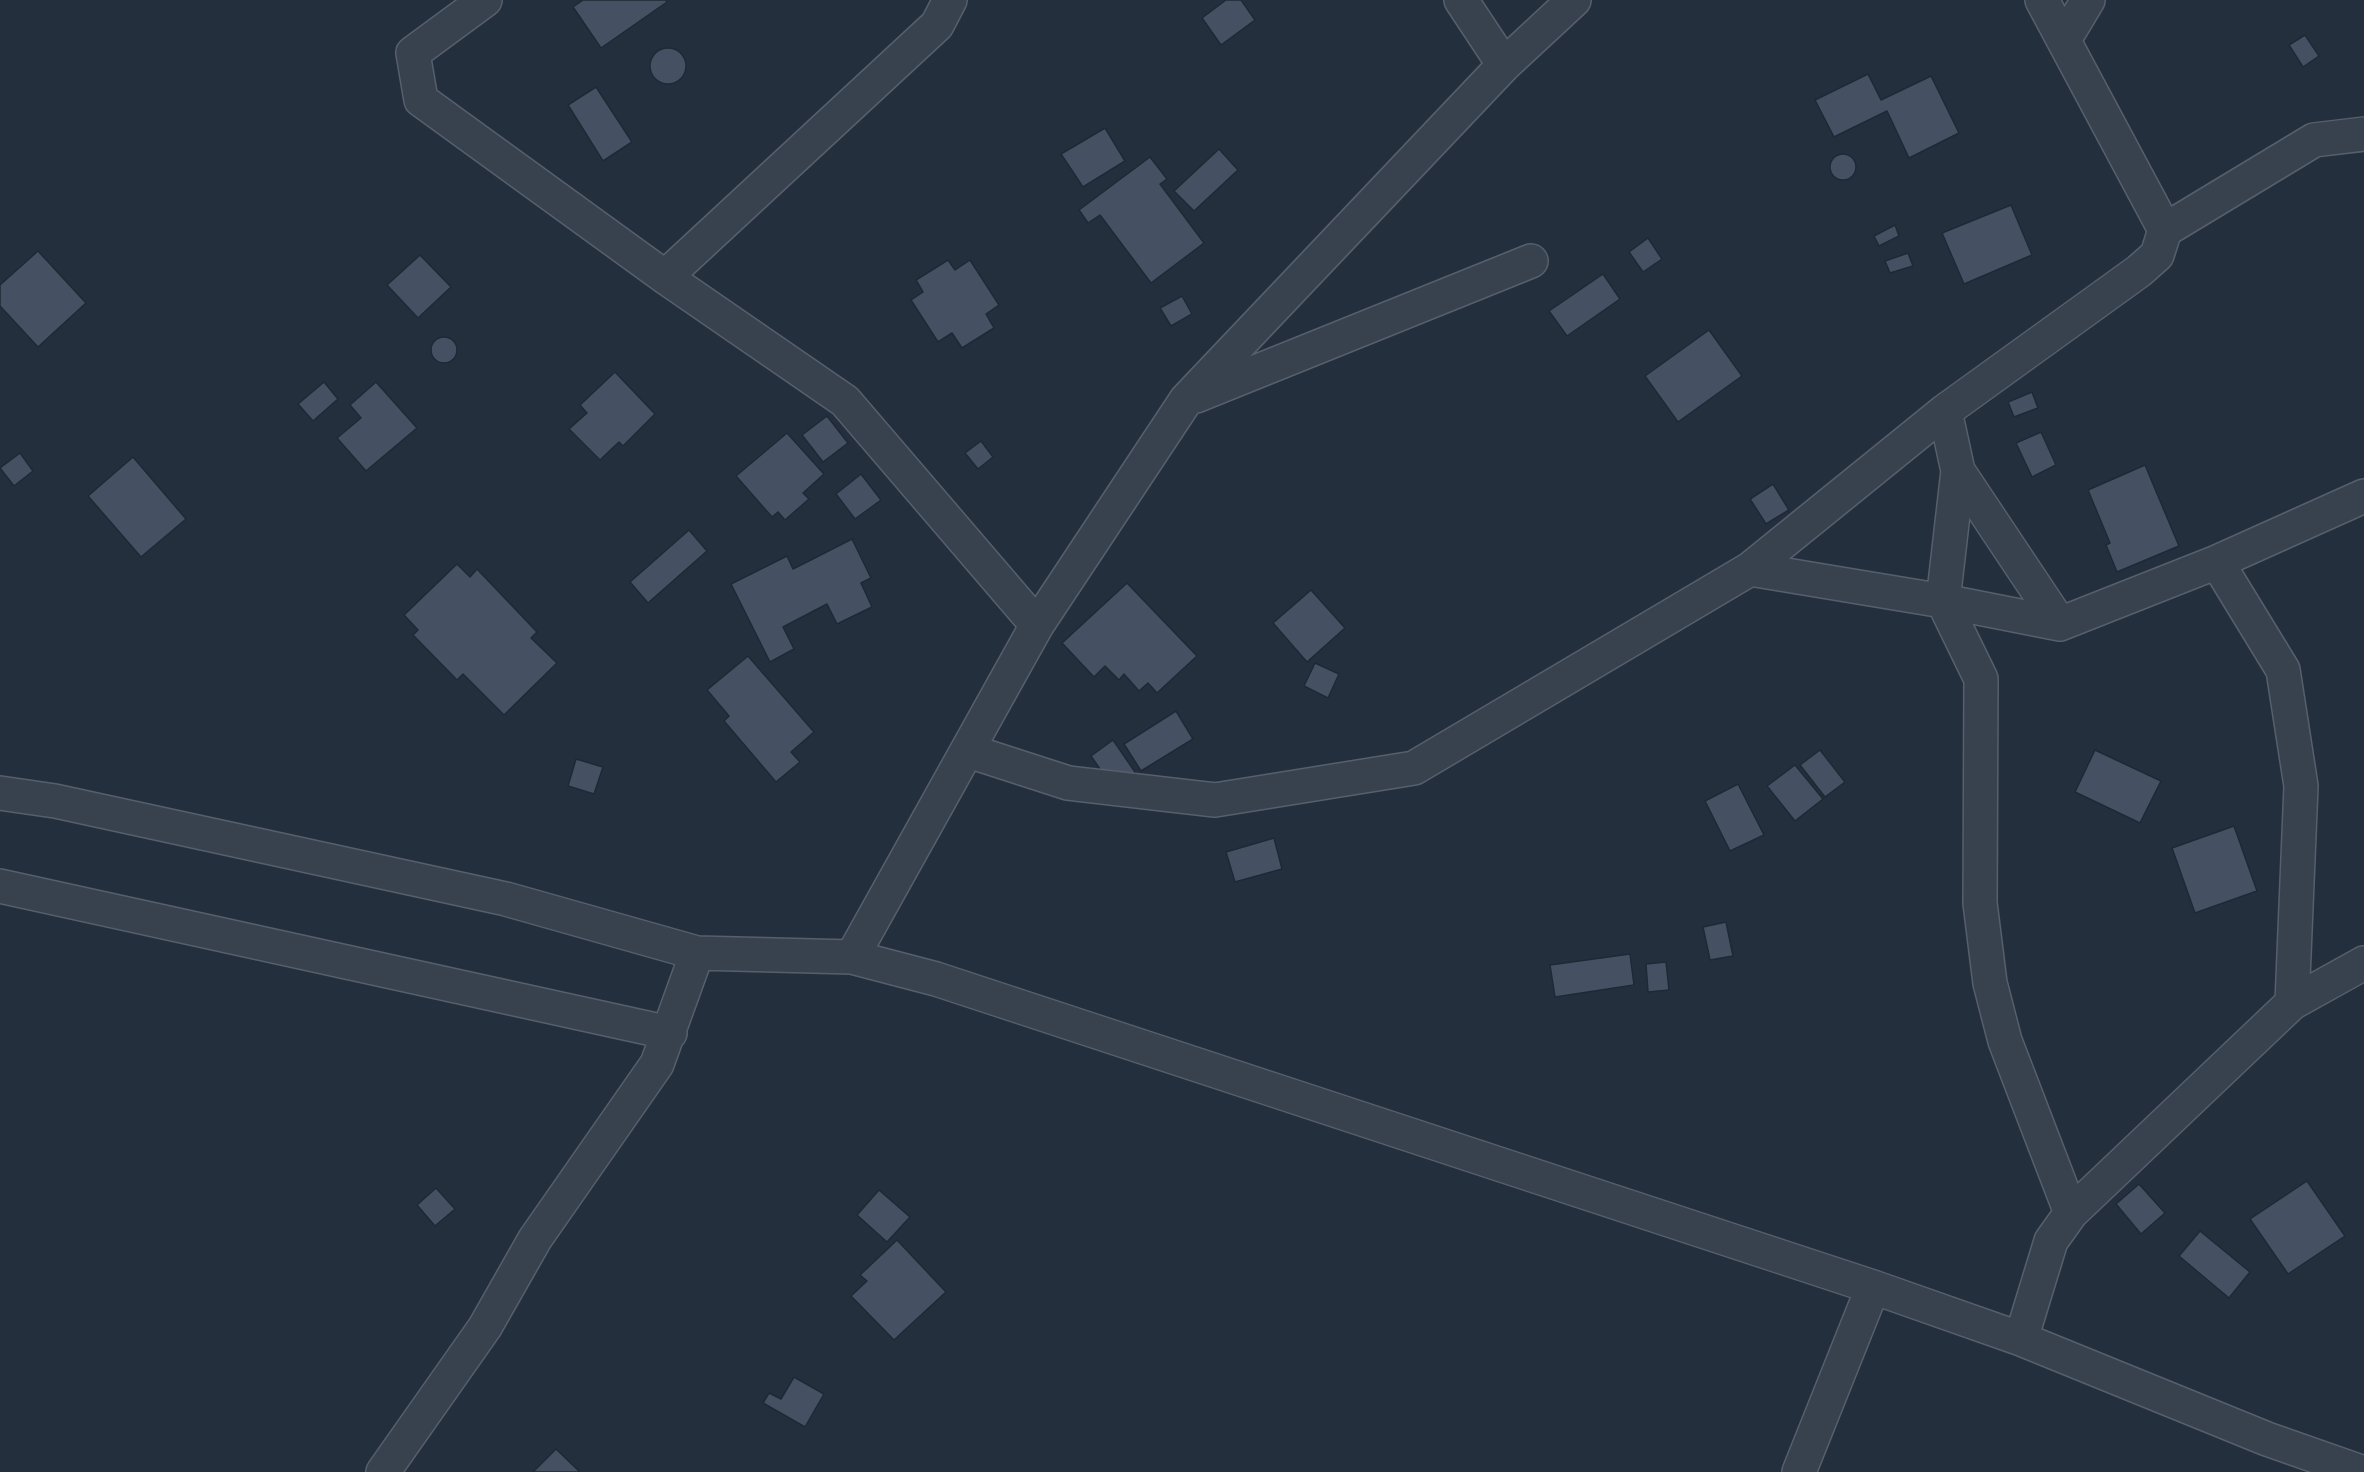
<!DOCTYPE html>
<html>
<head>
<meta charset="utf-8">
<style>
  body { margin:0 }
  canvas { display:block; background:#242f3e }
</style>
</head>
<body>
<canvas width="2364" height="1472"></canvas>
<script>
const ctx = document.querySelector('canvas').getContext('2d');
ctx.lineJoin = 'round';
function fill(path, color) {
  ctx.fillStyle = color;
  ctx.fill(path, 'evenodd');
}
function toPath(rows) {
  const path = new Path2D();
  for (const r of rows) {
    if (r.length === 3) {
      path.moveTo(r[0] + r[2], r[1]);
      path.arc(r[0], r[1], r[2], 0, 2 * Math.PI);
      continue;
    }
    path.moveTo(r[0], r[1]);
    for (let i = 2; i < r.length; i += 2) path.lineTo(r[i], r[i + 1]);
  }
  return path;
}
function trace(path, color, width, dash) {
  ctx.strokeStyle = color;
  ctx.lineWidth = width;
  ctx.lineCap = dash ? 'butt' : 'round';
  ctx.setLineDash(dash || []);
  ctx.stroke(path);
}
const building = toPath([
  [583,0,666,0,667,2,601,48,573,7,583,0],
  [1226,0,1241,0,1255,20,1221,45,1202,18,1226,0],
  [2305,35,2319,56,2303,67,2289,45,2305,35],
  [668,66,18],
  [1868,74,1881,100,1931,76,1959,133,1909,158,1887,111,1834,137,1815,100,1868,74],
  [596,87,632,142,603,161,568,105,596,87],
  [1105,128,1125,161,1083,187,1061,154,1105,128],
  [1219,149,1238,170,1194,211,1174,191,1219,149],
  [1843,167,13],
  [1150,157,1167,179,1160,184,1204,243,1151,283,1100,215,1088,223,1079,210,1150,157],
  [2011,205,2032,255,1964,284,1942,233,2011,205],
  [1895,225,1899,236,1879,246,1874,236,1895,225],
  [1648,238,1662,259,1643,272,1629,252,1648,238],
  [38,251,86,303,38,347,0,306,0,285,38,251],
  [1908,253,1913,266,1890,273,1885,261,1908,253],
  [420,255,451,287,418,318,387,285,420,255],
  [948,260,955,270,970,260,999,305,986,314,994,328,962,348,952,333,938,342,911,300,923,292,916,280,948,260],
  [1603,274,1620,299,1567,336,1549,311,1603,274],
  [1182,296,1192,314,1171,326,1160,308,1182,296],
  [1709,330,1742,376,1678,422,1645,376,1709,330],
  [444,350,13],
  [615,372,655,414,623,446,619,442,600,460,569,429,587,413,580,405,615,372],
  [324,382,338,399,313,421,298,404,324,382],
  [376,382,417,428,366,471,337,438,361,418,350,405,376,382],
  [2032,392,2038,408,2014,417,2008,402,2032,392],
  [827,416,848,443,823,462,802,435,827,416],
  [2041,432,2056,465,2032,477,2016,443,2041,432],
  [787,433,824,474,803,493,809,499,785,520,778,512,772,517,736,476,787,433],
  [981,441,993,457,978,469,965,453,981,441],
  [20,453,33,471,14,486,0,468,20,453],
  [133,457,186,519,141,557,88,496,133,457],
  [2145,465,2179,546,2117,572,2106,545,2110,543,2088,490,2145,465],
  [861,474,881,500,855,519,836,494,861,474],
  [1773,484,1789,510,1766,524,1750,499,1773,484],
  [689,530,707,551,648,603,630,582,689,530],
  [852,539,871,578,861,583,872,607,837,624,827,604,783,627,794,649,770,662,731,584,787,556,793,569,852,539],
  [457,564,470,577,477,569,537,632,531,638,557,663,504,715,463,674,457,680,413,635,418,630,404,615,457,564],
  [1127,583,1197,656,1157,693,1148,683,1139,691,1124,674,1119,680,1105,666,1094,677,1062,643,1127,583],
  [1311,590,1345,628,1307,662,1273,623,1311,590],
  [748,656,814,732,791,752,800,762,776,782,724,721,729,716,707,690,748,656],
  [1315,663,1339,674,1328,698,1304,686,1315,663],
  [1176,711,1193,739,1141,771,1124,744,1176,711],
  [1113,740,1135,772,1113,788,1091,756,1113,740],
  [1820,750,1845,782,1825,797,1800,765,1820,750],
  [2095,750,2161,781,2140,823,2075,792,2095,750],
  [576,759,603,767,594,794,568,786,576,759],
  [1795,765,1823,799,1795,821,1767,786,1795,765],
  [1738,784,1764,835,1730,851,1705,801,1738,784],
  [2234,826,2257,891,2195,913,2172,848,2234,826],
  [1274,838,1282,869,1235,882,1226,852,1274,838],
  [1726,922,1733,956,1710,960,1703,927,1726,922],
  [1630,954,1634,985,1555,997,1550,965,1630,954],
  [1666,962,1669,990,1648,992,1646,964,1666,962],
  [2307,1181,2345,1236,2288,1274,2250,1219,2307,1181],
  [2139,1184,2165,1213,2141,1234,2116,1204,2139,1184],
  [436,1188,455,1209,435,1226,417,1205,436,1188],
  [879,1190,910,1217,887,1242,857,1215,879,1190],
  [2200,1231,2250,1272,2229,1298,2179,1256,2200,1231],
  [897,1240,946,1292,894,1340,851,1296,867,1281,860,1275,897,1240],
  [794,1377,824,1394,805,1427,763,1403,769,1393,781,1399,794,1377],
  [556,1449,580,1472,533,1472,556,1449]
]);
fill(building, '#455162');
trace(building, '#1f2835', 1.5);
const street = toPath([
  [485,0,413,53,421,100,665,277,845,401,1037,625],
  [1461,0,1504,65],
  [2042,0,2165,230,2157,255,2139,271,1945,411,1958,471,1943,601,1981,679,1980,903,1990,983,2005,1041,2071,1213],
  [2064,40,2088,0],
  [2165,230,2314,140,2364,134],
  [665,277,937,25,950,0],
  [1196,396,1531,261],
  [1958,471,2060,624],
  [1750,569,1945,411],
  [969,751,1068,783,1215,800,1414,768,1750,569,1943,601,2060,624,2217,562],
  [0,793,55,801,506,899,697,953,852,957,936,979,1873,1287,2021,1339,2267,1439,2361,1472],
  [0,886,670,1033],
  [852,957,1037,625,1186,400,1504,65,1574,0],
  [2292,1003,2301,786,2283,670,2217,562,2364,496],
  [2021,1339,2051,1241,2071,1213,2292,1003,2364,963],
  [383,1472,485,1327,535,1239,657,1064,697,953],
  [1799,1472,1873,1287]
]);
trace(street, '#565f6c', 36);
trace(street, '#38414e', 33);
</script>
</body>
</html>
